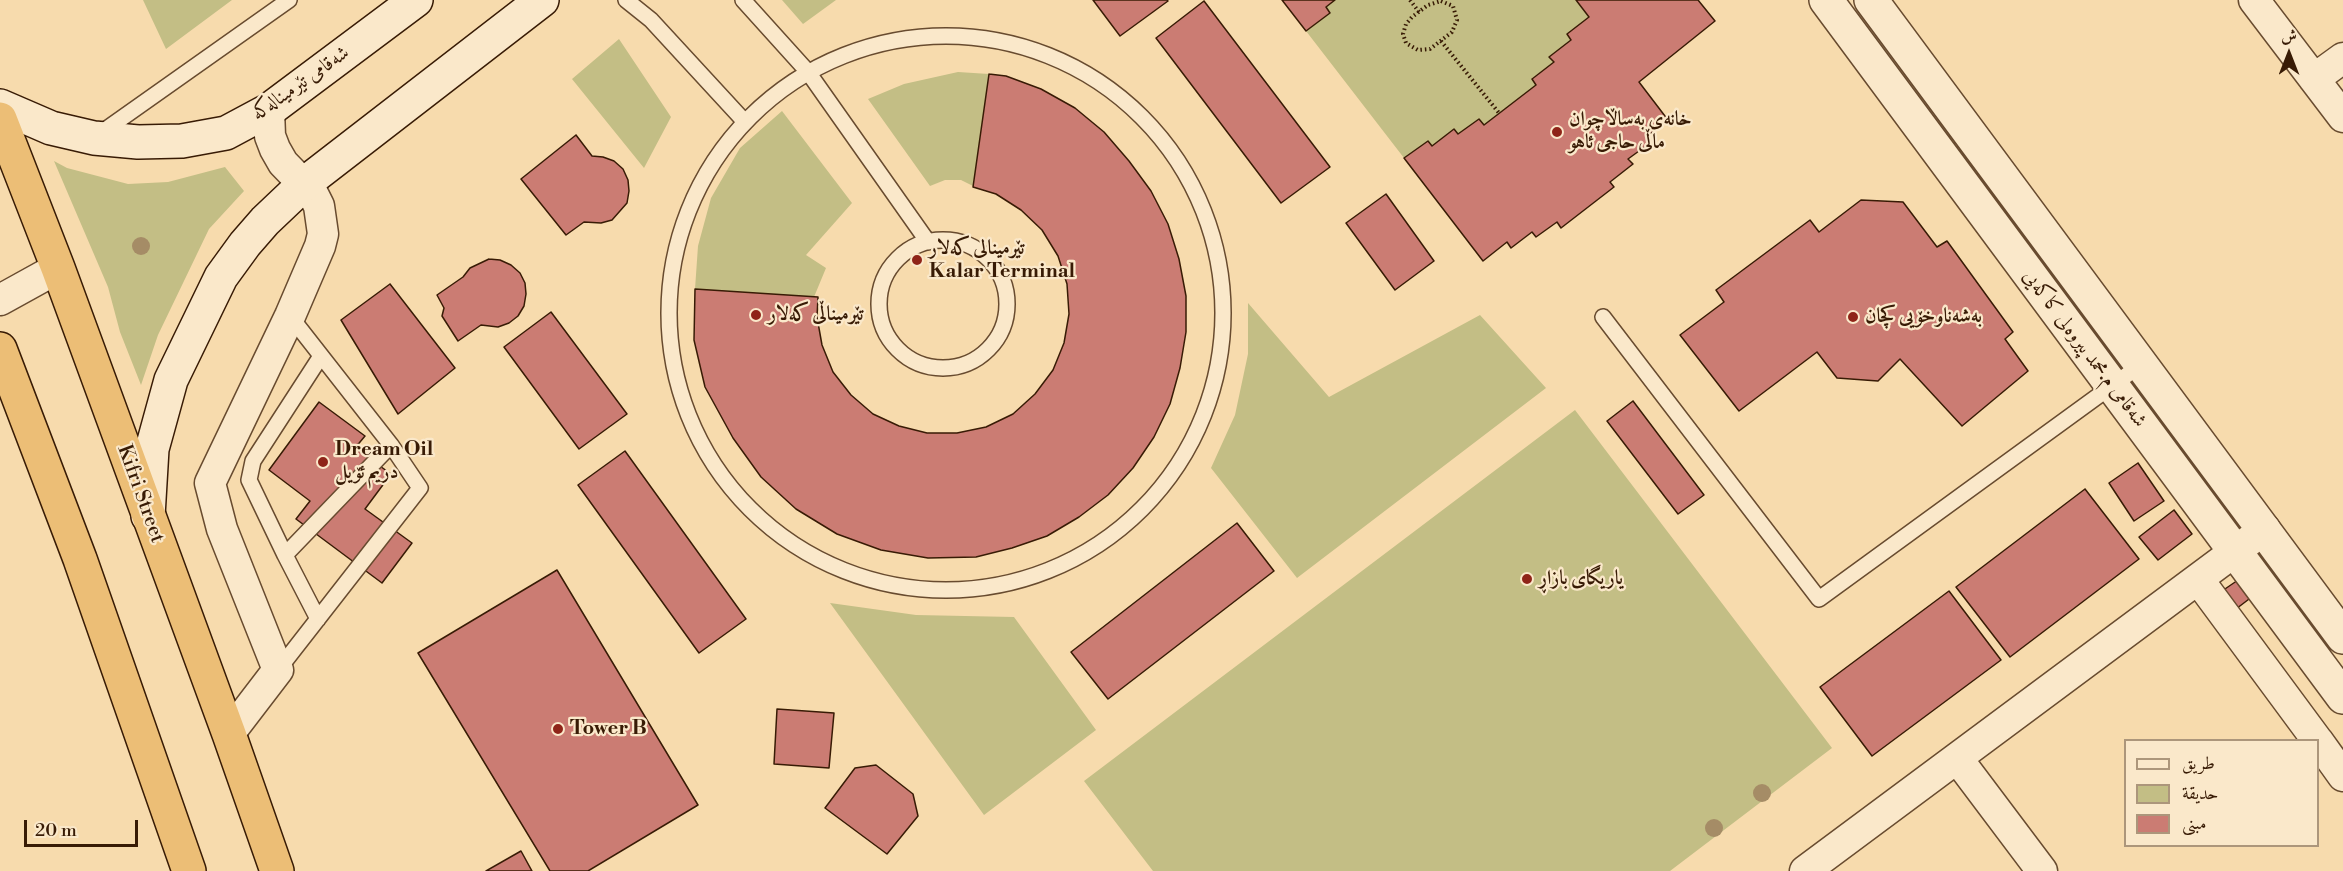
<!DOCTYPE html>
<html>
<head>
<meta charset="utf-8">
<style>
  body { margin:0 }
  #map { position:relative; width:2343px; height:871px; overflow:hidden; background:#f7dbad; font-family:"Libre Bodoni",Amiri,serif }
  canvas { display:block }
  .legend { position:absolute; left:2124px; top:739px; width:195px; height:108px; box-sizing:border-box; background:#fae8ca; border:2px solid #ac967b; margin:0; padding:8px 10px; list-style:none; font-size:18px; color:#381b05 }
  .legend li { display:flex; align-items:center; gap:12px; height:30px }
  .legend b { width:30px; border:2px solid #ac967b }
  .north { position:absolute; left:2259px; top:24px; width:60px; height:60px; -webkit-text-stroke:4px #fae8ca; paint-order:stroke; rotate:0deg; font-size:16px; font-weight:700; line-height:24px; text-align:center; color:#381b05 }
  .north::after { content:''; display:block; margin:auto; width:21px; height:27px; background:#381b05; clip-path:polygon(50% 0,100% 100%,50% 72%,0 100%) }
  .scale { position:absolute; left:24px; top:820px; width:114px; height:27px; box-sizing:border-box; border:3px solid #381b05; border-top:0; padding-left:8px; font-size:18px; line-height:21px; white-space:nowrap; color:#381b05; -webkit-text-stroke:4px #fae8ca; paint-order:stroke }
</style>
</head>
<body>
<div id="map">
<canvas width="2343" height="871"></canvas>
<ul class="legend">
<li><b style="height:8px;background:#fae8ca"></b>طريق</li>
<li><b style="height:16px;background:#c3be85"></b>حديقة</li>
<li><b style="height:16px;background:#cb7c73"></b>مبنى</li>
</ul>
<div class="north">ش</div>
<div class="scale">20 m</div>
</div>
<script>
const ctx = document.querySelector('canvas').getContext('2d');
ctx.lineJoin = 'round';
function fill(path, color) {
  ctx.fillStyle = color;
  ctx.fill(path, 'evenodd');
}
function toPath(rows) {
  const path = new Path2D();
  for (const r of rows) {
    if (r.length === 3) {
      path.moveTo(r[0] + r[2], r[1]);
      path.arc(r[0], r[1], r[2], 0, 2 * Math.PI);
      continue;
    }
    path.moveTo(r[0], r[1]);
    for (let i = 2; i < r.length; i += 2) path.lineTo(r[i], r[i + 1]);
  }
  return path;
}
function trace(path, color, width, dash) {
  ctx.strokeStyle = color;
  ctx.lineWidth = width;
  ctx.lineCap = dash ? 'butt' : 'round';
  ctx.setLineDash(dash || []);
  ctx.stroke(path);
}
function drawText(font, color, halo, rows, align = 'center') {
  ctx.font = font + ' "Libre Bodoni",Amiri,serif';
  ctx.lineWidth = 4.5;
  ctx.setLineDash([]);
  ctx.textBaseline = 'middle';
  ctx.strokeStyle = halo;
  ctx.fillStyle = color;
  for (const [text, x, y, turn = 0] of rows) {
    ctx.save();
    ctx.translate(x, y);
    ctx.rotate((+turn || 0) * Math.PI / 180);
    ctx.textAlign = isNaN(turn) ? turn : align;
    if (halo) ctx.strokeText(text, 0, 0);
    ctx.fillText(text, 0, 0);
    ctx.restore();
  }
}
fill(toPath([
  [143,0,232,0,166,49],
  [782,0,836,0,803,24],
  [1335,0,1576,0,1589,17,1571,40,1550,56,1554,62,1532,78,1536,85,1484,125,1458,134,1454,129,1432,146,1428,141,1404,158,1306,31,1330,13,1326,7],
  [619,39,671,117,644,168,572,79],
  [958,72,989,74,973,186,961,180,945,180,930,186,868,99,904,84],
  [782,111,852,203,806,255,826,268,814,297,695,289,698,246,711,198,740,148],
  [54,161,67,168,128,184,168,182,225,167,244,191,209,229,158,335,141,385,120,332,108,287],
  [1248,303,1329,397,1480,315,1546,388,1297,578,1211,468,1235,415,1248,354],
  [1575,410,1832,748,1670,871,1153,871,1084,781],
  [830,603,916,615,1014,617,1096,730,984,815]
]), '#c3be85');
const building = toPath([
  [1093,0,1167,0,1168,1,1120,36,1093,0],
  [1282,0,1335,0,1326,7,1330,13,1306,31,1282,0],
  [1576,0,1698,0,1715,21,1639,82,1668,120,1646,137,1650,143,1628,159,1633,164,1610,182,1614,187,1561,228,1557,222,1536,237,1532,232,1511,248,1507,242,1483,261,1404,158,1428,141,1432,146,1454,129,1458,134,1479,119,1484,125,1536,85,1532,79,1554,62,1549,57,1571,40,1567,34,1589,17,1576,0],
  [1204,1,1330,167,1281,203,1156,38,1204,1],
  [989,74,1006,76,1041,89,1075,108,1104,132,1129,161,1151,191,1168,224,1179,259,1186,296,1186,332,1180,368,1170,404,1154,437,1133,468,1108,495,1079,517,1047,536,1012,548,976,557,928,558,881,550,837,534,796,509,761,477,733,438,705,387,694,340,695,289,818,297,817,317,822,345,833,372,851,395,873,414,899,426,927,433,957,433,986,427,1013,414,1035,394,1053,370,1064,343,1069,314,1067,284,1058,256,1042,230,1021,210,996,194,973,187,989,74],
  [576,135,592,156,603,157,614,161,623,169,628,180,629,191,627,203,612,220,601,223,584,222,566,235,521,179,576,135],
  [1386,194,1434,261,1395,290,1346,223,1386,194],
  [1861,200,1903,202,1937,247,1947,241,2013,332,2005,339,2028,371,1962,426,1900,359,1878,381,1837,378,1817,352,1739,411,1680,335,1724,302,1716,290,1810,220,1819,232,1861,200],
  [489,259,500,260,511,265,520,273,525,283,526,294,524,306,518,316,509,323,498,327,481,325,458,341,442,316,444,308,437,295,463,277,470,268,489,259],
  [390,284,455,368,398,414,341,320,390,284],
  [551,312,627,414,579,449,504,347,551,312],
  [1633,401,1704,495,1678,514,1607,421,1633,401],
  [319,402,365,436,355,448,391,474,365,509,412,543,382,583,296,519,310,501,269,470,319,402],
  [625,451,746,619,699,653,578,485,625,451],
  [2138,463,2164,501,2134,521,2109,483,2138,463],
  [2085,489,2139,559,2010,657,1956,587,2085,489],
  [2174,510,2192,534,2158,560,2139,537,2174,510],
  [1237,523,1274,571,1108,699,1071,652,1237,523],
  [557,570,698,805,588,871,550,871,418,653,557,570],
  [2244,576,2257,593,2232,612,2219,593,2244,576],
  [1949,591,2001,660,1872,756,1820,687,1949,591],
  [777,709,834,713,829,768,774,764,777,709],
  [876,765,913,794,918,816,887,854,825,808,855,768,876,765],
  [521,851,532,871,486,871,521,851]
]);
fill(building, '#cb7c73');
trace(building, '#381b05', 1.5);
const service = toPath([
  [626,0,651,20,745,122],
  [743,0,808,72,928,242],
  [946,313,277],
  [98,135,289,0],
  [943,304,64],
  [1603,317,1819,599,2142,364],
  [285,555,249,480,253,461,321,356],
  [318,619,285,555,391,445],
  [278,670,420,488,391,445,290,316]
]);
const minor = toPath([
  [2254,0,2343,117],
  [2314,79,2343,58],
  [0,300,58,268],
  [2198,579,2317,740],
  [229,734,278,670,222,529,210,483,290,316,320,246,323,234,319,206,313,194,283,163,275,149,270,136,269,110],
  [2318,741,2343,776],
  [1957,758,2042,871],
  [1805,871,2265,529]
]);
const tertiary = toPath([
  [1826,0,2343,697],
  [1871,0,2343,637]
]);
const secondary = toPath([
  [0,106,51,128,94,138,138,142,182,141,226,133,269,110,416,0],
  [148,516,152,449,171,380,221,277,245,244,265,221,304,184,542,0]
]);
const trunk = toPath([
  [0,119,58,268,229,734,277,871],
  [0,349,80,559,189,871]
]);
trace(service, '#684b2f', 18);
trace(minor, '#684b2f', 33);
trace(tertiary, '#684b2f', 36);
trace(secondary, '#381b05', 36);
trace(trunk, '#381b05', 36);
trace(toPath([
  [1410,0,1419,12],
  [1441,1,1453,6,1457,20,1452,32,1430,49,1418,50,1406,43,1403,34,1406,24,1412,17,1428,5,1441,1],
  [1441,41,1499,113]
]), '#381b05', 4, [1.5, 3]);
trace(service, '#fae8ca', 15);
trace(minor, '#fae8ca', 30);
trace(tertiary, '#fae8ca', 33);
trace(secondary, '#fae8ca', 33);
trace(trunk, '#ecbe76', 33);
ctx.fillStyle = '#a58c66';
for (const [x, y] of [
  [141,246],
  [1762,793],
  [1714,828]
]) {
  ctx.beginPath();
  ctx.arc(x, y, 9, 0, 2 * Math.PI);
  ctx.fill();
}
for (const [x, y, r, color] of [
  [1557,132,6,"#8f2418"],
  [917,260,6,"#8f2418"],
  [756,315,6,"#8f2418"],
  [1853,317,6,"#8f2418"],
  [323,462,6,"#8f2418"],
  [1527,579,6,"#8f2418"],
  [558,729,6,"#8f2418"]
]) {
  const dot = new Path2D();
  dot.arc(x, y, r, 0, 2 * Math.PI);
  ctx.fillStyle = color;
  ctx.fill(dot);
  trace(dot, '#fae8ca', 2);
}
drawText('20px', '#381b05', '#fae8ca', [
  ["شەقامی تێرمینالەکە",301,84,-35],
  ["شەقامی م.محمد پیروەلی کاکەیی",2084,349,53],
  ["Kifri Street",140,494,70]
]);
drawText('bold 20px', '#381b05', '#fae8ca', [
  ["خانەی بەساڵاچوان",1569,120],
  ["ماڵی حاجی ئاهو",1569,143],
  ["تێرمینالی کەلار",929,249],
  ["Kalar Terminal",929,272],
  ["تێرمیناڵی کەلار",768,315],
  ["بەشەناوخۆیی کچان",1865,317],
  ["Dream Oil",335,450],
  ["دریم ئۆیل",335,473],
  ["یاریگای بازاڕ",1539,579],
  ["Tower B",570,729]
], 'left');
</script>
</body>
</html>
